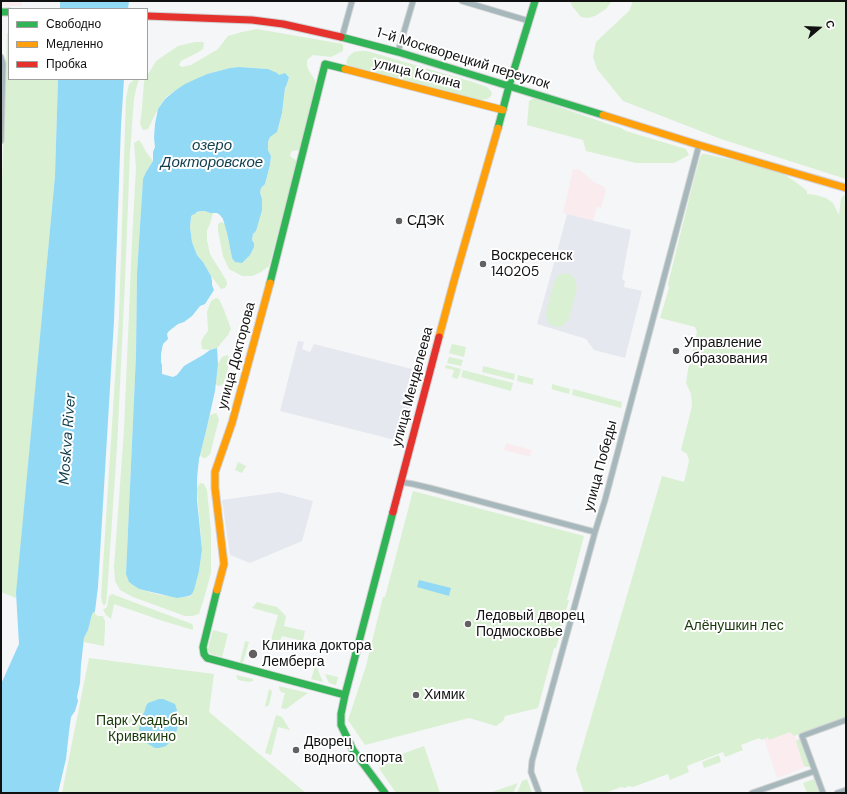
<!DOCTYPE html>
<html>
<head>
<meta charset="utf-8">
<style>
  body { margin:0 }
  #map { position:relative; width:847px; height:794px; overflow:hidden; background:#f5f6f8; font-family:"DM Sans",sans-serif }
  canvas { display:block }
  .frame { position:absolute; inset:0; border:2px solid #111112; pointer-events:none }
  .legend { position:absolute; left:8px; top:8px; width:140px; height:72px; box-sizing:border-box; background:#fff; border:1px solid #a0a0a0; margin:0; padding:5px 7px; list-style:none; font-size:12px; color:#111112 }
  .legend li { display:flex; align-items:center; gap:8px; height:20px }
  .legend b { width:20px; border:1px solid #a0a0a0 }
  .north { position:absolute; left:799px; top:8px; width:40px; height:40px; -webkit-text-stroke:3px #fff; paint-order:stroke; rotate:71deg; font-size:11px; font-weight:700; line-height:16px; text-align:center; color:#111112 }
  .north::after { content:''; display:block; margin:auto; width:14px; height:18px; background:#111112; clip-path:polygon(50% 0,100% 100%,50% 72%,0 100%) }
</style>
</head>
<body>
<div id="map">
<canvas width="847" height="794"></canvas>
<div class="frame"></div>
<ul class="legend">
<li><b style="height:5px;background:#30b455"></b>Свободно</li>
<li><b style="height:5px;background:#ff9f0a"></b>Медленно</li>
<li><b style="height:5px;background:#e5322d"></b>Пробка</li>
</ul>
<div class="north">С</div>
</div>
<script>
const ctx = document.querySelector('canvas').getContext('2d');
ctx.lineJoin = 'round';
function fill(path, color) {
  ctx.fillStyle = color;
  ctx.fill(path, 'evenodd');
}
function toPath(rows) {
  const path = new Path2D();
  for (const r of rows) {
    path.moveTo(r[0], r[1]);
    for (let i = 2; i < r.length; i += 2) path.lineTo(r[i], r[i + 1]);
  }
  return path;
}
function trace(path, color, width, dash) {
  ctx.strokeStyle = color;
  ctx.lineWidth = width;
  ctx.lineCap = dash ? 'butt' : 'round';
  ctx.setLineDash(dash || []);
  ctx.stroke(path);
}
function drawText(font, color, halo, rows, align = 'center') {
  ctx.font = font + ' "DM Sans",sans-serif';
  ctx.lineWidth = 4;
  ctx.setLineDash([]);
  ctx.textBaseline = 'middle';
  ctx.strokeStyle = halo;
  ctx.fillStyle = color;
  for (const [text, x, y, turn = 0] of rows) {
    ctx.save();
    ctx.translate(x, y);
    ctx.rotate((+turn || 0) * Math.PI / 180);
    ctx.textAlign = isNaN(turn) ? turn : align;
    if (halo) ctx.strokeText(text, 0, 0);
    ctx.fillText(text, 0, 0);
    ctx.restore();
  }
}
fill(toPath([
  [789,730,795,735,806,767,777,778,764,739]
]), '#faecef');
fill(toPath([
  [1,1,22,1,22,6,1,6],
  [573,169,580,170,594,182,605,187,606,191,601,208,597,207,593,221,563,213],
  [506,443,532,450,530,457,504,450]
]), '#faecee');
fill(toPath([
  [567,214,631,230,622,279,625,281,624,287,642,291,625,358,594,350,586,339,537,324,557,252],
  [298,341,304,342,302,349,310,352,314,344,420,371,403,442,280,411],
  [279,492,313,501,302,541,250,563,230,555,222,500]
]), '#e6e8ef');
fill(toPath([
  [570,1,612,1,606,9,595,16,588,18,581,17,572,6],
  [633,1,846,1,846,179,721,139,623,101,597,69,593,57,596,42,629,11],
  [257,29,343,44,343,51,331,57,313,55,307,60,307,66,309,71,315,80,315,85,300,150,292,151,290,155,291,157,296,160,296,166,269,266,261,272,252,276,242,276,229,269,223,256,218,231,218,224,221,222,225,224,232,258,254,243,252,240,253,234,256,231,261,196,260,192,261,188,265,184,270,165,271,156,268,150,268,142,270,137,277,131,282,113,285,88,287,84,289,77,288,75,279,75,268,69,239,67,230,68,207,74,176,90,165,98,158,109,148,129,143,130,140,124,142,109,144,82,145,79,147,79,147,76,156,61,178,46,195,42,203,42,204,43,203,49,197,53,181,61,179,65,182,67,191,65,218,49,228,36,242,32],
  [7,33,9,33,9,79,58,79,55,176,16,598,1,592,1,211],
  [360,51,367,51,473,82,487,87,491,91,492,94,490,97,487,99,482,100,475,99,350,66,346,63,347,59,350,55,354,52],
  [133,79,139,79,136,89,134,99,130,152,125,282,117,447,107,594,106,603,104,606,102,602,101,597,119,316,126,98,129,84,134,80],
  [534,98,608,124,621,128,626,131,686,149,689,155,674,163,636,163,586,151,583,140,527,125,529,101],
  [139,140,142,144,146,152,153,161,146,172,143,180,137,273,136,355,126,574,133,585,139,589,160,595,183,597,189,597,192,594,199,571,202,550,197,489,200,483,204,484,207,490,211,531,211,573,205,595,199,614,192,616,185,616,133,597,120,590,115,581,114,567,124,430,132,241,136,168,134,143],
  [702,154,705,154,747,163,784,174,801,186,807,191,807,194,816,195,826,198,833,203,839,215,841,198,844,195,846,195,846,718,794,736,790,732,769,740,768,737,762,740,759,738,741,745,743,750,725,757,723,752,687,766,689,772,670,780,668,774,633,787,629,786,625,788,621,787,605,793,584,793,576,769,662,476,684,482,689,461,687,454,681,450,692,406,691,394,686,383,688,370,697,332,695,327,660,318,669,288,668,284,690,195,700,157],
  [201,211,205,211,210,213,213,213,210,224,207,230,207,240,210,254,226,280,227,284,225,288,221,289,211,276,203,262,197,255,192,242,190,227,191,217,192,215],
  [568,273,575,279,577,288,569,319,563,326,554,327,547,322,546,313,554,282,559,275],
  [216,298,219,299,224,310,231,329,228,335,217,348,210,350,202,349,201,342,204,336,208,331,207,312,211,301],
  [452,344,466,347,464,357,449,353],
  [227,355,230,358,226,378,223,384,220,386,218,386,215,384,218,364,222,357],
  [449,357,463,360,461,366,447,363],
  [446,365,461,369,459,376,457,379,452,377,454,370,445,368],
  [483,366,515,374,514,380,482,372,483,367],
  [463,370,513,383,511,391,461,377],
  [518,375,534,379,533,381,533,385,517,381],
  [552,384,570,389,569,394,551,389,552,388],
  [573,389,622,402,621,408,572,395],
  [216,413,219,419,210,454,206,458,203,458,200,455,210,415],
  [238,462,246,466,242,473,235,470],
  [413,491,584,536,567,600,569,600,556,648,554,648,538,708,505,716,503,721,496,726,469,718,365,745,348,720,366,666,383,597,385,597],
  [112,594,192,624,193,626,193,630,163,621,114,604,111,619,106,615,103,610,107,607,109,596],
  [257,602,277,607,286,616,284,626,305,631,303,641,282,636,279,643,269,647,278,615,252,608],
  [95,611,95,614,98,616,103,616,105,621,105,629,104,646,84,642,84,638,88,630,92,614],
  [213,630,228,634,222,657,211,654,208,651,208,648],
  [245,641,249,642,243,663,240,662],
  [89,658,214,674,209,712,306,793,62,793],
  [315,667,317,668,323,682,311,679],
  [325,674,338,677,336,685,329,683],
  [236,675,253,679,253,681,249,682,238,680],
  [279,686,308,693,286,709,281,708,285,693,281,692,279,688],
  [269,689,271,690,272,692,269,705,266,707,265,706],
  [276,715,282,717,290,730,278,727,271,755,265,753],
  [799,739,802,742,810,764,809,767,807,767,804,766,796,741],
  [424,746,440,793,396,793,379,768,391,758],
  [719,755,721,762,704,768,702,762],
  [527,779,532,793,517,793,522,781],
  [814,779,819,793,807,793,803,783],
  [518,783,513,793,489,793]
]), '#d9f0d3');
fill(toPath([
  [60,1,129,1,128,9,60,9],
  [239,67,268,69,277,73,279,75,285,73,289,77,287,84,285,88,282,113,277,132,270,137,268,142,268,150,271,156,270,165,265,184,261,188,260,192,261,196,262,199,262,210,256,231,253,234,252,240,254,243,254,247,250,255,242,263,235,262,232,258,227,233,223,219,220,215,217,213,210,213,205,211,201,211,197,212,195,214,192,215,191,217,190,227,192,242,197,255,203,262,211,276,212,281,212,285,214,290,205,304,200,306,192,316,184,322,178,324,169,331,167,334,168,339,163,344,161,354,161,362,162,365,162,374,173,377,177,375,184,366,203,355,210,350,217,348,218,364,215,391,207,427,199,459,197,478,197,500,202,550,199,571,194,590,192,594,189,596,177,598,139,589,133,585,129,582,126,574,136,355,137,273,143,179,146,172,153,161,153,152,155,147,154,138,155,124,158,109,165,99,176,90,185,84,207,74,230,68],
  [58,79,124,79,121,126,114,321,98,587,95,611,92,614,88,630,84,638,81,665,80,683,77,697,78,701,75,711,71,717,69,732,66,759,58,793,1,793,1,684,19,644,16,593,55,176],
  [419,580,451,588,449,596,417,587],
  [159,699,163,699,175,704,179,717,178,726,175,736,166,746,159,748,155,748,143,741,139,729,141,716,144,713,146,706,148,703]
]), '#92d9f5');
const street = toPath([
  [462,1,529,21],
  [342,37,352,1],
  [398,52,413,1],
  [1,57,3,64,1,141],
  [401,482,413,484,430,488,595,532],
  [539,793,531,772,532,761,595,532,605,500,699,145],
  [752,793,815,771],
  [823,793,802,736,846,720],
  [837,793,846,790]
]);
const fast = toPath([
  [1,12,9,12],
  [341,37,398,52,603,115],
  [498,128,509,86,535,1],
  [270,283,325,64,345,69],
  [217,590,203,647,204,654,207,658,345,695],
  [385,793,353,750,341,725,341,714,345,695,393,512]
]);
const slow = toPath([
  [345,69,503,110],
  [603,115,699,145,846,188],
  [439,337,454,281,498,128],
  [217,590,224,564,215,488,215,472,232,423,270,283]
]);
const jam = toPath([
  [147,16,252,20,283,24,341,37],
  [393,512,439,337]
]);
trace(street, '#d1d1d2', 7);
trace(fast, '#d1d1d2', 9);
trace(slow, '#d1d1d2', 9);
trace(jam, '#d1d1d2', 9);
trace(street, '#a6b8bc', 5);
trace(fast, '#30b455', 7);
trace(slow, '#ff9f0a', 7);
trace(jam, '#e5322d', 7);
for (const [x, y, r, color] of [
  [399,221,4,"#616162"],
  [483,264,4,"#616162"],
  [676,351,4,"#616162"],
  [468,624,4,"#616162"],
  [253,654,5,"#616162"],
  [416,695,4,"#616162"],
  [296,750,4,"#616162"]
]) {
  const dot = new Path2D();
  dot.arc(x, y, r, 0, 2 * Math.PI);
  ctx.fillStyle = color;
  ctx.fill(dot);
  trace(dot, '#fff', 1.5);
}
drawText('14px', '#111112', '#fff', [
  ["1-й Москворецкий переулок",463,59,17],
  ["улица Колина",417,74,14],
  ["улица Докторова",237,356,-75],
  ["улица Менделеева",413,387,-75],
  ["улица Победы",601,466,-75]
]);
drawText('14px', '#111112', '#fff', [
  ["СДЭК",407,221],
  ["Воскресенск",491,256],
  ["140205",491,272],
  ["Управление",684,343],
  ["образования",684,359],
  ["Ледовый дворец",476,616],
  ["Подмосковье",476,632],
  ["Клиника доктора",262,646],
  ["Лемберга",262,662],
  ["Химик",424,695],
  ["Дворец",304,742],
  ["водного спорта",304,758]
], 'left');
drawText('14px', '#18390a', '#fff', [
  ["Алёнушкин лес",734,626],
  ["Парк Усадьбы",142,721],
  ["Кривякино",142,737]
]);
drawText('italic 15px', '#103e4e', '#fff', [
  ["озеро",212,146],
  ["Докторовское",212,163],
  ["Moskva River",68,439,-86]
]);
</script>
</body>
</html>
